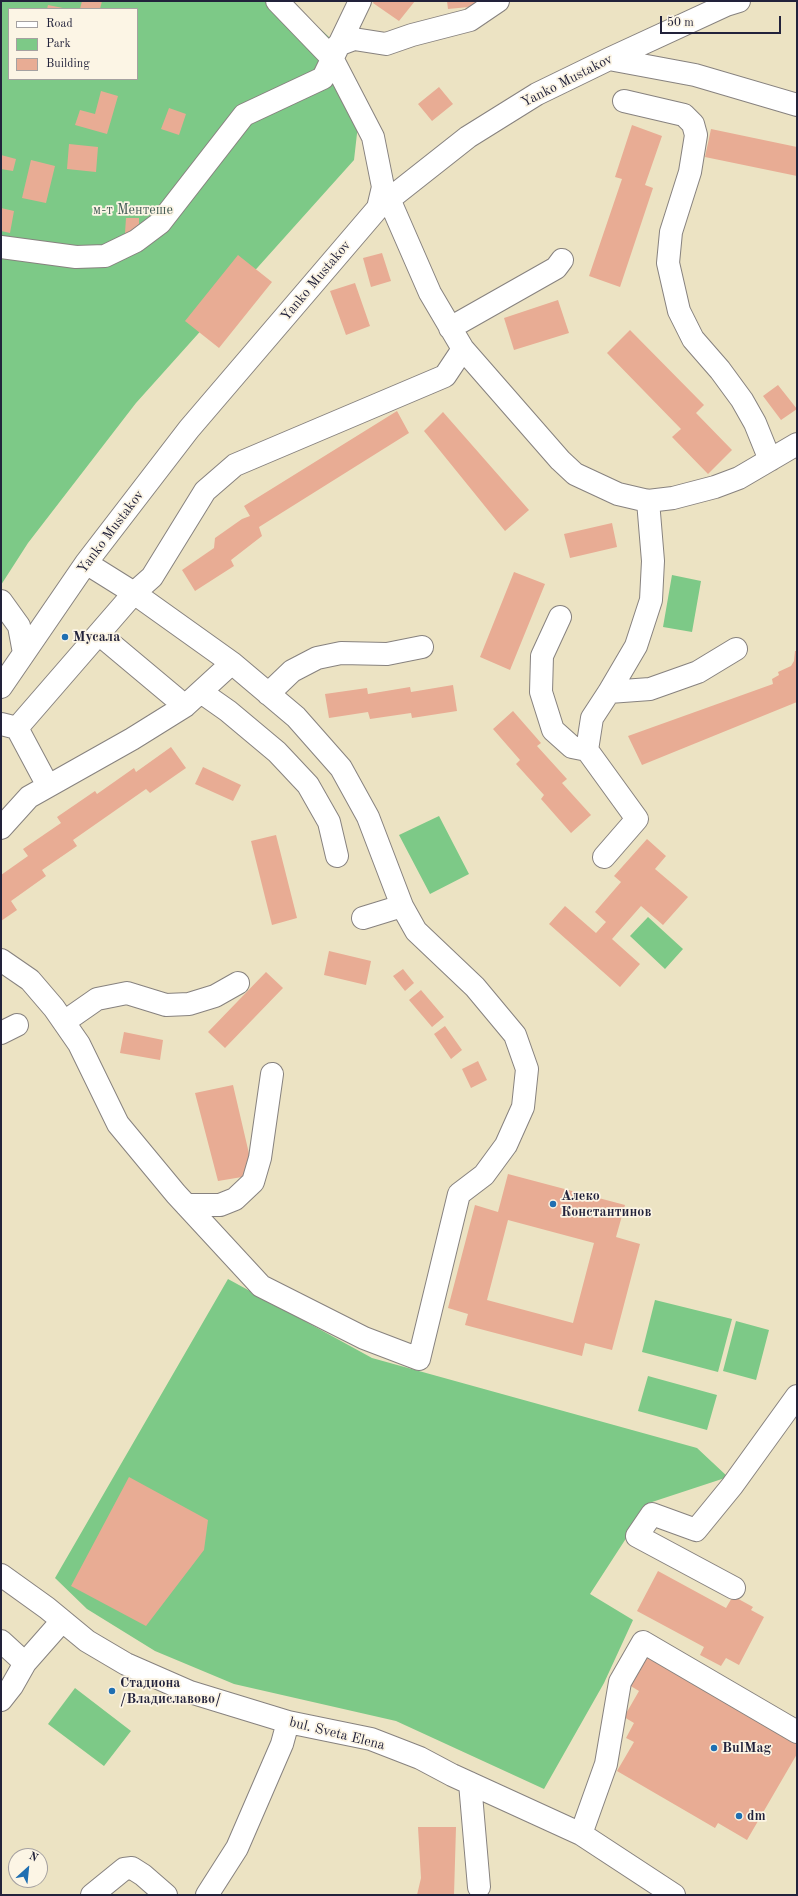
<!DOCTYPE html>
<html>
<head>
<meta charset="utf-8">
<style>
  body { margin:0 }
  #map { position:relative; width:798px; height:1896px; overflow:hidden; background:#ece3c3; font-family:"Old Standard TT",serif }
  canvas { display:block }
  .frame { position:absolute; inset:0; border:2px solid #22223b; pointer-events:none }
  .legend { position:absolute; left:8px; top:8px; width:130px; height:72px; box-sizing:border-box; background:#fcf5e5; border:1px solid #a5a1a1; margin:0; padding:5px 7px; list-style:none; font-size:12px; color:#22223b }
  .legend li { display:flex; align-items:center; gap:8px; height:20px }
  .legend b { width:20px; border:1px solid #a5a1a1 }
  .north { position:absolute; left:8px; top:1848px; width:40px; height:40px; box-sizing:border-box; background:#fcf5e5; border:1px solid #a5a1a1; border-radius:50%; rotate:27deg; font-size:11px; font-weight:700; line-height:16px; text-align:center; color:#22223b }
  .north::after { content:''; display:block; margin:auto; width:14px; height:18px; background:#1f6fb2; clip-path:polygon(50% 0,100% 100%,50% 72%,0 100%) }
  .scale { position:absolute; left:660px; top:16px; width:121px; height:18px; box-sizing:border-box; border:2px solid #22223b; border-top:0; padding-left:5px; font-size:12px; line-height:14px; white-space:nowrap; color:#22223b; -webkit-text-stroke:3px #fcf5e5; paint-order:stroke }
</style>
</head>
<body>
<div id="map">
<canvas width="798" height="1896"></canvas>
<div class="frame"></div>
<ul class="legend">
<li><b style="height:5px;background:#fff"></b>Road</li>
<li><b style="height:11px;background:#7dc987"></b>Park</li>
<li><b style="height:11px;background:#e8ac94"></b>Building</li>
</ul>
<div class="north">N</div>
<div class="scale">50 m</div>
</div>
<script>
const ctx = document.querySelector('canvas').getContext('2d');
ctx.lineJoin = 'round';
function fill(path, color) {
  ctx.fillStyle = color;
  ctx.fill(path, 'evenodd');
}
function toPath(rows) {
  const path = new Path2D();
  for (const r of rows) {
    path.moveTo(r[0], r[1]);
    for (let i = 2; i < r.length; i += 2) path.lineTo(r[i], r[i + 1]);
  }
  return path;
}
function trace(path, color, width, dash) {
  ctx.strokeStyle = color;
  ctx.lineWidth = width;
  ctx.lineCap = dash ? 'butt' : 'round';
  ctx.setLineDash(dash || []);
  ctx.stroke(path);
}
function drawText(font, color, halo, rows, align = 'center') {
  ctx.font = font + ' "Old Standard TT",serif';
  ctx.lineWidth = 3.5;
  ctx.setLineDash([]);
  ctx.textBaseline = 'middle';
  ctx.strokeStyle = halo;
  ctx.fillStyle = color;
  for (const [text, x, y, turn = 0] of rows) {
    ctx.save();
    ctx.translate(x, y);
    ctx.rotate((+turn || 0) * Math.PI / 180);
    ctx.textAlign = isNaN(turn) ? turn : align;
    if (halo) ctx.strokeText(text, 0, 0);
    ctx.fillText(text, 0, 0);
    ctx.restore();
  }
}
fill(toPath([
  [1,1,290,1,329,37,359,116,354,160,136,403,28,543,1,585],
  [9,9,137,9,137,79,9,79],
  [672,575,701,581,692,632,663,627],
  [439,816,469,874,430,894,399,835],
  [648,917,683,949,665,969,630,936],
  [228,1279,372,1358,697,1448,728,1477,649,1503,590,1594,633,1620,604,1683,544,1789,396,1721,234,1684,155,1651,87,1609,55,1578],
  [655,1300,732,1319,718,1372,642,1352],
  [736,1321,769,1330,756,1380,723,1371],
  [648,1376,717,1395,707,1430,638,1411],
  [75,1688,131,1731,104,1766,48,1724]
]), '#7dc987');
fill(toPath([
  [82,1,102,1,100,9,80,9],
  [374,1,415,1,399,21,373,3],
  [447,1,478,1,479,6,448,9],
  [48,5,63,8,63,9,47,9],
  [439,87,453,104,432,121,418,104],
  [101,91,118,96,107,134,75,125,80,110,95,114],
  [169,108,186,114,179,135,161,129],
  [632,125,662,136,645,185,653,188,620,287,589,276,622,179,615,177],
  [711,129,797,147,797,176,705,157],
  [69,144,98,147,96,172,67,169],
  [1,155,16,159,13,171,1,169],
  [31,160,55,166,46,203,22,198],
  [1,208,14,211,10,233,1,231],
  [126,218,139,218,139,234,125,233],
  [382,253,391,281,371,287,363,258],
  [238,255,272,282,219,348,185,321],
  [355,283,370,326,346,335,330,291],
  [558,300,569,333,514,350,504,318],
  [630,330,704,405,696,413,732,450,708,474,672,437,681,429,607,353],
  [778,385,797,409,781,420,763,396],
  [397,411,409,433,259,527,262,536,231,560,234,566,195,591,182,570,214,548,215,538,242,519,250,516,244,506],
  [443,412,529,510,505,531,424,431],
  [612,523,617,547,570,558,564,534],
  [514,572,545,584,510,670,480,657],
  [795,651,797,651,797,702,642,765,628,736,773,684,772,679,779,675,778,672,791,666,794,661],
  [453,685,457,711,412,718,411,713,370,719,368,712,329,718,325,694,367,688,368,694,410,687,411,692],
  [513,711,541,743,537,746,567,779,562,783,591,815,571,833,541,799,544,795,516,764,520,760,493,729],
  [171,747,186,768,150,793,146,789,73,840,77,846,42,870,46,876,11,901,17,910,1,921,1,875,28,856,23,849,61,823,57,817,95,791,97,794,134,768,136,772],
  [203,767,241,785,233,801,195,784],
  [276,835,297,918,272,925,251,841],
  [647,839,666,856,655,869,688,897,663,925,641,906,612,939,640,964,620,987,549,924,565,906,596,933,606,922,595,912,621,882,614,876],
  [329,951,371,961,366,985,324,975],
  [403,969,414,983,405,991,393,976],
  [266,972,283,988,225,1048,208,1032],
  [421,990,444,1017,432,1027,409,1000],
  [445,1026,462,1050,451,1059,434,1034],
  [124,1032,163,1040,160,1060,120,1053],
  [478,1061,487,1080,471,1088,462,1069],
  [233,1085,254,1175,218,1181,195,1093],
  [508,1174,625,1205,616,1237,640,1244,612,1350,585,1343,582,1356,465,1325,468,1314,448,1308,475,1205,498,1212],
  [508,1220,594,1243,573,1323,487,1300],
  [129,1477,208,1520,204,1550,146,1626,71,1586],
  [658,1571,726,1608,733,1596,753,1607,751,1610,764,1617,739,1665,726,1658,721,1666,700,1655,704,1647,637,1611],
  [650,1650,797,1736,797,1754,747,1840,718,1823,715,1828,617,1771,634,1742,626,1738,634,1723,624,1717,639,1691,629,1685],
  [418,1827,456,1827,454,1895,417,1895,421,1878]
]), '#e8ac94');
const minor = toPath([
  [277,1,332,58,373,137,383,187,378,208],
  [338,45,354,39,386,44,412,35,470,20,498,1],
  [609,59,695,75,797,105],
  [624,101,684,115,693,124,696,135,690,172,671,232,668,263,679,311,693,339,720,370,742,400,755,423,770,460],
  [389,199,430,293,463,349,560,460,575,474,618,494,648,501,673,498,715,487,739,478,797,444],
  [1,247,76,257,105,256,136,241,160,223,244,115,323,78,360,1],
  [450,328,556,268,562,260],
  [1,601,19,626,24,653],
  [560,617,542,656,541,692,553,730,572,747,587,750],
  [99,634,185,706],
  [1,687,86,563,189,429,378,208,468,137,537,94,609,59,726,5,739,1],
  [201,692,228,711,277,752,308,785,329,822,337,856],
  [609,692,650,689,698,672,736,649],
  [268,694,292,671,317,658,341,653,387,654,422,647],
  [1,724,17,728,134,593,152,577,205,491,235,465,445,376,463,349],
  [17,728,48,786],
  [1,828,29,797,132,739,185,706,232,663],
  [604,857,637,819,587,750,592,718,609,692,636,646,651,600,653,561,648,501],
  [363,918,402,906],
  [1,960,30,980,54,1008,79,1044,118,1124,176,1194,261,1286,364,1338,419,1359,459,1194,484,1175,506,1145,523,1107,527,1069,515,1035,475,987,416,931,402,906,368,817,341,768,296,717,232,663,134,593,86,563],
  [64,1022,97,999,127,993,166,1005,189,1004,215,996,238,983],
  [1,1033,17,1025],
  [186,1205,220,1205,235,1199,253,1182,260,1158,272,1074],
  [1,1575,47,1608,87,1641,126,1664,190,1692,288,1722,371,1739,420,1758,452,1775,581,1834,674,1895],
  [734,1588,637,1536,652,1514,696,1530,732,1486,797,1396],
  [1,1641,25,1663],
  [1,1700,12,1686,25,1663,62,1621],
  [470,1783,479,1887],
  [581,1834,606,1764,620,1682,643,1642,797,1732],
  [92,1895,124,1869,132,1868,143,1875,166,1895],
  [207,1895,237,1848,282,1744,288,1722]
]);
trace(minor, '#87827f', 24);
trace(minor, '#fff', 22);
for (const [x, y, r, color] of [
  [65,637,4,"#1f6fb2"],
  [553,1204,4,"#1f6fb2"],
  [112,1691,4,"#1f6fb2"],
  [714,1748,4,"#1f6fb2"],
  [739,1816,4,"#1f6fb2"]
]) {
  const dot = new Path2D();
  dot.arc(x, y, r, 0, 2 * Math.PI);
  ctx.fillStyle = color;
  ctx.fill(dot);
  trace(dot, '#fcf5e5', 1.5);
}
drawText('14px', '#22223b', '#fcf5e5', [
  ["Yanko Mustakov",567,81,-27],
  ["Yanko Mustakov",316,281,-50],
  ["Yanko Mustakov",111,532,-53],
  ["bul. Sveta Elena",337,1734,14]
]);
drawText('14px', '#425c56', '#fcf5e5', [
  ["м-т Ментeше",133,210]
]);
drawText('bold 14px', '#22223b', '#fcf5e5', [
  ["Мусала",73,637],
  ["Алеко",561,1196],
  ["Константинов",561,1212],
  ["Стадиона",120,1683],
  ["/Владиславово/",120,1699],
  ["BulMag",722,1748],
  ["dm",747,1816]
], 'left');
</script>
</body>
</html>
